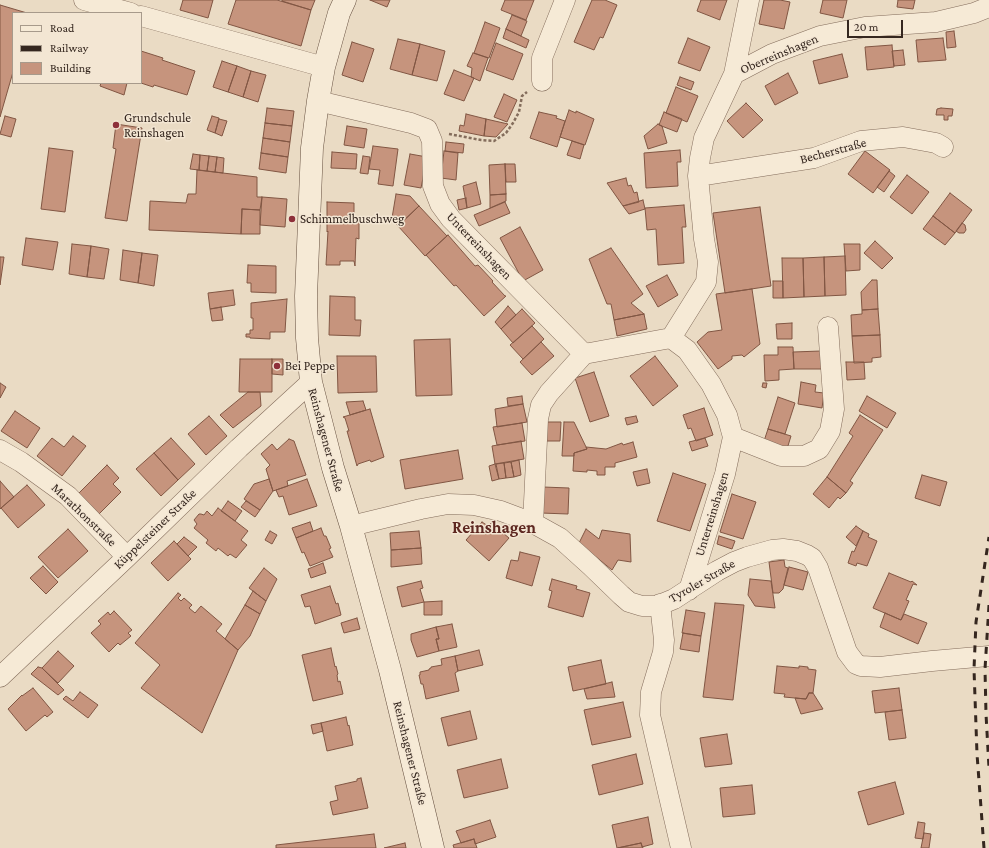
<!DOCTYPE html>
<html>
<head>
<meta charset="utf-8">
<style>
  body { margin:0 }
  #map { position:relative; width:989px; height:848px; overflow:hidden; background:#eadbc4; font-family:"Crimson Pro",serif }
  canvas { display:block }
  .legend { position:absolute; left:12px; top:12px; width:130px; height:72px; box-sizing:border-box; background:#f3e6d3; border:1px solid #a79a8b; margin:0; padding:5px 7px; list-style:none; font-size:12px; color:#35271f }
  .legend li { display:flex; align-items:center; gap:8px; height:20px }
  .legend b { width:20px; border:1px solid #a79a8b }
  .scale { position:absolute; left:847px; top:20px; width:56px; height:18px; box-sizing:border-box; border:2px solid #35271f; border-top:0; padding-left:5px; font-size:12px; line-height:14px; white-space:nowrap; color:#35271f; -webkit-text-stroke:3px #f3e6d3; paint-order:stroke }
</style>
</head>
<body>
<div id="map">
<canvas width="989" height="848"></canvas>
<ul class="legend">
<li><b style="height:5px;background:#f6ead6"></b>Road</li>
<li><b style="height:5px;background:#35271f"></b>Railway</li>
<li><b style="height:11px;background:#c6947d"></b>Building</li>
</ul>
<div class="scale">20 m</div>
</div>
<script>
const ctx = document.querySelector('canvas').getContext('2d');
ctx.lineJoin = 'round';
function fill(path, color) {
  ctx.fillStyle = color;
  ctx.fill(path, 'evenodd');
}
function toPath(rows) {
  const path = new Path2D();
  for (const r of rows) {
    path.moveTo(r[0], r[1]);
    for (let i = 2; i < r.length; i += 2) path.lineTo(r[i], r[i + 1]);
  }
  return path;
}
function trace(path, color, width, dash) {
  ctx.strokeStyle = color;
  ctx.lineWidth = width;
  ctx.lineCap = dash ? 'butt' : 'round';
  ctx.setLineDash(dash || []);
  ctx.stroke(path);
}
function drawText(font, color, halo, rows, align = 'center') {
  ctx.font = font + ' "Crimson Pro",serif';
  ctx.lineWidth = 3;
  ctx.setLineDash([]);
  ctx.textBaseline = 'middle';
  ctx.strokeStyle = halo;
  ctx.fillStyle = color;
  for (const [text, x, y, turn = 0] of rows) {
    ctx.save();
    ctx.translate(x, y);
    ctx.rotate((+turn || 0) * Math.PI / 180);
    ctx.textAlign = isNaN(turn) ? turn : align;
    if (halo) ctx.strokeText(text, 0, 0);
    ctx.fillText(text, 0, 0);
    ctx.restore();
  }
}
const building = toPath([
  [183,0,213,0,208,18,180,10,183,0],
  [236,0,277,0,311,10,301,46,228,24,236,0],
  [282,0,315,0,311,10,282,1,282,0],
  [370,0,390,0,387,7,370,0],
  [505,0,534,0,526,20,501,10,505,0],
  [592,0,605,0,617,5,603,38,600,37,594,50,574,42,592,0],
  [701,0,727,0,720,19,720,20,697,11,701,0],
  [764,0,780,0,790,2,784,29,759,24,764,0],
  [823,0,847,0,843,18,820,13,823,0],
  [898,0,915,0,913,9,897,7,898,0],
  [0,5,27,13,13,13,13,72,0,117,0,5],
  [512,15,527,21,521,36,506,29,512,15],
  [485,22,500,28,489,58,474,53,485,22],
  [506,29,529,40,526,48,503,38,506,29],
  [954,31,956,47,947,48,946,32,954,31],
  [688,38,710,47,700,71,678,63,688,38],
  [943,38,946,60,918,62,916,40,943,38],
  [398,39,420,44,412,75,390,69,398,39],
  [352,42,374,49,363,82,342,75,352,42],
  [496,43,523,54,513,80,486,70,496,43],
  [420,44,445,51,437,81,412,75,420,44],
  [892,45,894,67,867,70,865,47,892,45],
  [903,50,905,65,894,66,892,51,903,50],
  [141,51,163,58,162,60,195,71,187,95,154,85,153,87,141,83,141,51],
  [473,53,488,58,480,81,471,77,472,68,467,66,473,53],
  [842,54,848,77,819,84,813,61,842,54],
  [222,61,237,66,228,92,213,87,222,61],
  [237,66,251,71,243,97,228,92,237,66],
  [454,70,474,78,464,101,444,94,454,70],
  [251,71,266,75,258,102,243,97,251,71],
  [788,73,798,93,775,105,765,86,788,73],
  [680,77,694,82,691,90,677,85,680,77],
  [101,83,127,83,124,95,100,86,101,83],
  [676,87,698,96,687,122,666,113,676,87],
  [504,94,517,100,507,122,494,117,504,94],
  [746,103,763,120,743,138,727,121,746,103],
  [267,108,294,111,292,126,265,123,267,108],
  [941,108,953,109,952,116,948,116,948,120,944,120,944,115,936,115,937,109,941,108],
  [569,110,576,113,576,111,594,119,585,145,560,137,569,110],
  [539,112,557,116,556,118,565,121,557,147,530,138,539,112],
  [664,112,682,119,677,132,659,125,664,112],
  [466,114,486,119,484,136,459,131,460,125,464,126,466,114],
  [5,116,16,119,11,137,0,134,5,116],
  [212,116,219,118,215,133,207,130,212,116],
  [219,119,227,121,222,136,215,133,219,119],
  [486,119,508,124,496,137,484,136,486,119],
  [265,123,292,126,290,142,263,138,265,123],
  [116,124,142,128,127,221,105,218,116,149,113,148,116,124],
  [658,124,662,126,667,143,648,149,644,136,658,124],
  [347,126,367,129,364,148,344,145,347,126],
  [263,138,290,142,288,157,261,153,263,138],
  [572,141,584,145,580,159,567,155,572,141],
  [446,142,464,144,463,153,445,151,446,142],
  [373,146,398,149,393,186,378,184,380,170,369,169,373,146],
  [49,148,73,151,65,212,41,209,49,148],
  [680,150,681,162,677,162,678,186,646,188,644,153,680,150],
  [444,151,458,153,456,180,441,178,444,151],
  [865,151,890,170,873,193,848,174,865,151],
  [332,152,357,154,356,169,331,168,332,152],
  [261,153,288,157,286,173,259,169,261,153],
  [193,154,200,155,199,170,190,169,193,154],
  [410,154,427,157,421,188,404,185,410,154],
  [200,155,209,156,207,171,199,170,200,155],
  [209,156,217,157,215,172,207,171,209,156],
  [363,156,370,157,368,174,360,173,363,156],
  [217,157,224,158,223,173,215,172,217,157],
  [505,164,515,164,516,182,506,182,505,164],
  [505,164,506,194,490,195,489,165,505,164],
  [197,170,257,177,257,197,262,197,260,210,242,209,241,234,149,230,150,201,186,203,188,194,196,194,197,170],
  [889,171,895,176,884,192,877,187,889,171],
  [907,175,929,192,912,214,890,197,907,175],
  [626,178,628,186,631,185,634,193,637,192,639,202,623,206,607,183,626,178],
  [476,182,481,204,467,208,463,186,476,182],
  [950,193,972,210,955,233,933,216,950,193],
  [396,194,410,196,419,206,398,226,392,218,396,194],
  [506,194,506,201,490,208,490,195,506,194],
  [262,197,287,199,285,227,260,225,262,197],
  [466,198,467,208,459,210,457,200,466,198],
  [643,200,645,209,629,214,623,206,643,200],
  [327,202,354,203,354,220,359,220,359,239,356,238,355,266,354,261,340,261,340,265,326,265,328,231,327,232,327,202],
  [505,202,510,213,479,226,474,215,505,202],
  [684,205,686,227,682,227,684,263,658,265,656,229,647,230,645,208,684,205],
  [419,206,447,236,425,256,398,226,419,206],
  [760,207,771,286,725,293,713,213,760,207],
  [242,209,260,210,260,234,241,234,242,209],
  [933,216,955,233,945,245,923,229,933,216],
  [962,223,965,225,966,230,964,233,959,233,956,231,962,223],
  [520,227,543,270,523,281,500,238,520,227],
  [448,235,475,266,478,265,493,281,492,282,505,296,506,296,484,316,456,285,454,286,426,255,448,235],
  [26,238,58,242,53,270,22,265,26,238],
  [875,241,893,258,882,269,864,253,875,241],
  [72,244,91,246,87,277,69,274,72,244],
  [844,244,860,244,860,270,846,271,844,244],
  [91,246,109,249,104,279,87,277,91,246],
  [611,248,643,294,631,303,644,314,614,320,611,304,607,304,589,259,611,248],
  [123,250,142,253,138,283,120,280,123,250],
  [142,253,158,255,154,286,138,283,142,253],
  [845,256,846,295,825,296,824,257,845,256],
  [0,257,4,257,0,285,0,257],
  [824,257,825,296,804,297,803,258,824,257],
  [782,258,803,258,804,297,783,298,782,258],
  [248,265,276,266,276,293,251,292,251,283,247,283,248,265],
  [667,275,678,295,658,307,646,286,667,275],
  [872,280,877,280,878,309,862,310,861,292,872,280],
  [773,281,783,281,783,298,773,298,773,281],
  [752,289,760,344,744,357,742,355,732,356,732,359,718,369,697,342,708,332,722,330,716,294,752,289],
  [233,290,235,305,210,309,208,293,233,290],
  [330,296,355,297,355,320,361,320,360,336,329,335,330,296],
  [287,299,285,332,270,332,270,339,250,338,250,337,246,337,246,334,250,334,250,330,253,330,253,318,251,318,251,303,287,299],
  [508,306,516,315,501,329,495,322,508,306],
  [221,307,223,320,212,321,210,309,221,307],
  [522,309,535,323,513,343,501,329,522,309],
  [878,309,880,335,852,336,851,315,862,314,862,310,878,309],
  [644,314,647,329,617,336,614,320,644,314],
  [792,323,792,339,777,339,776,324,792,323],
  [532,326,544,339,523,359,510,345,532,326],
  [880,335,881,357,872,358,872,362,854,363,852,336,880,335],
  [450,339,452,395,416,396,414,340,450,339],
  [541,342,554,356,532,375,520,362,541,342],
  [778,347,793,347,794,369,779,370,779,380,765,381,764,355,778,355,778,347],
  [821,351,822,369,794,369,793,352,821,351],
  [337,356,376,356,377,392,338,393,337,356],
  [655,356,678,386,653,406,630,376,655,356],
  [240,359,272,359,272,392,239,392,240,359],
  [272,359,283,359,283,375,272,374,272,359],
  [846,362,864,362,865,379,847,380,846,362],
  [594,372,609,416,590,422,575,378,594,372],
  [801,382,816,385,815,392,824,393,822,408,798,404,801,382],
  [0,383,6,387,0,398,0,383],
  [763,383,767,383,766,388,762,387,763,383],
  [248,392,260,392,261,406,233,428,220,415,248,392],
  [522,396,523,404,508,406,507,398,522,396],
  [867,396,896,413,887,428,859,411,867,396],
  [778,397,795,403,785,434,768,429,778,397],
  [363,401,366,410,350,415,346,402,363,401],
  [523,404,527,422,497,427,495,409,523,404],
  [704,408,713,435,696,441,691,428,688,429,683,415,704,408],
  [370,409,384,457,371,462,370,460,358,464,357,466,347,431,349,431,345,418,343,417,370,409],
  [15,411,40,428,27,448,1,431,15,411],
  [860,415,883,430,850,481,853,483,846,493,827,477,853,436,849,433,860,415],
  [209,416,227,436,206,455,188,434,209,416],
  [636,416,638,422,627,425,625,418,636,416],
  [545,422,561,422,560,441,544,441,545,422],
  [564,422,574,422,587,449,574,453,574,456,562,456,564,422],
  [522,423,525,441,497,445,493,427,522,423],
  [768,429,791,436,787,449,764,441,768,429],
  [73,436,86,446,62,476,37,456,52,438,64,447,73,436],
  [171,438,195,464,178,480,154,453,171,438],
  [705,438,708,446,692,451,689,442,705,438],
  [289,439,294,441,306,475,287,481,288,486,273,491,266,469,270,465,261,454,272,444,277,450,289,439],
  [521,441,524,459,495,464,492,446,521,441],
  [633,442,637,457,615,463,615,467,605,467,605,475,597,475,597,471,587,470,587,472,573,471,574,453,587,449,586,447,606,449,622,443,623,445,633,442],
  [458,450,463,479,405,489,400,460,458,450],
  [154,453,178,480,161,496,136,469,154,453],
  [519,460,521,475,514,477,511,462,519,460],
  [511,462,514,477,506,478,504,463,511,462],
  [504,463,506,478,499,479,496,464,504,463],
  [495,464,499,479,492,481,489,466,495,464],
  [107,465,119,478,113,484,121,492,99,514,79,493,107,465],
  [647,469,650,483,637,486,633,472,647,469],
  [673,473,706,484,690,531,657,521,673,473],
  [922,475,947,482,940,506,915,498,922,475],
  [827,477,846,493,840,499,838,497,829,508,813,494,827,477],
  [269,479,273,491,260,510,244,499,254,484,269,479],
  [307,479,317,506,289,515,283,496,279,497,276,490,307,479],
  [0,481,14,497,0,509,0,481],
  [27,485,45,505,18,528,1,508,27,485],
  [543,487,569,488,568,514,541,513,543,487],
  [732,494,756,502,743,539,720,532,732,494],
  [228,501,242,511,235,521,221,511,228,501],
  [246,501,260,510,255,517,241,507,246,501],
  [218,508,248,531,241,540,247,545,236,558,230,554,228,556,218,548,216,551,206,543,208,540,194,528,197,524,194,520,199,514,201,514,204,515,207,511,212,516,218,508],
  [310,522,313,531,296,538,292,528,310,522],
  [482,522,488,526,491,523,509,538,489,561,466,540,482,522],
  [856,526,863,531,856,546,846,537,856,526],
  [321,528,324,536,326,536,331,548,329,549,333,557,310,566,304,552,302,553,296,538,321,528],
  [68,529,88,551,58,578,38,557,68,529],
  [586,529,599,539,602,530,630,534,631,562,618,560,612,570,579,543,586,529],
  [270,531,277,535,272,544,265,540,270,531],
  [419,531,421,548,391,550,390,533,419,531],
  [863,531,869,534,868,537,877,541,867,566,857,563,856,566,848,563,852,551,854,552,863,531],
  [719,536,735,541,732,549,717,544,719,536],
  [184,537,197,547,188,556,177,544,184,537],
  [174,541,191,559,168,581,151,563,174,541],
  [421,548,422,564,391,567,391,550,421,548],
  [520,552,540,557,532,586,506,578,511,560,518,561,520,552],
  [784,560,785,567,788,568,783,589,779,593,773,593,769,562,784,560],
  [323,563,326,573,311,578,308,569,323,563],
  [43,566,58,582,46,594,30,578,43,566],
  [789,567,808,572,803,590,784,585,789,567],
  [264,568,277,579,266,601,249,588,264,568],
  [889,573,911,582,912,581,917,585,913,584,906,600,909,601,901,620,873,608,889,573],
  [552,579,577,586,576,589,590,593,583,617,548,607,552,591,549,590,552,579],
  [750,579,771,581,775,608,755,606,748,595,750,579],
  [421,581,423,588,420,589,424,602,402,607,397,587,421,581],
  [330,586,336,604,338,603,341,615,315,624,310,606,305,607,301,595,330,586],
  [253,591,266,601,260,614,245,605,253,591],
  [178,593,181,595,178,598,181,601,184,598,192,605,189,608,195,613,201,606,222,624,216,631,238,650,202,733,141,688,160,665,135,643,178,593],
  [442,601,442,615,424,615,424,602,442,601],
  [715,603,744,605,733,700,703,697,715,603],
  [245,605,260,614,250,636,238,650,225,639,245,605],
  [686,610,705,613,701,636,682,633,686,610],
  [114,611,132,630,128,633,131,636,120,645,118,643,109,652,91,633,101,624,98,621,108,612,110,615,114,611],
  [885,613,901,620,904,614,927,623,918,644,880,627,885,613],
  [357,618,360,629,344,633,341,623,357,618],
  [452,624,457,647,439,651,436,639,439,639,436,627,452,624],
  [436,627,439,639,436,639,439,651,417,657,411,640,411,634,436,627],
  [683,633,701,636,699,652,680,649,683,633],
  [331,648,335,667,336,666,338,674,337,675,338,682,340,681,343,694,313,701,302,655,331,648],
  [479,650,483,665,458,671,455,656,479,650],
  [58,651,74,666,58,683,42,668,58,651],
  [455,656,458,671,455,673,459,691,426,699,423,684,421,684,419,675,420,675,420,672,429,670,429,669,431,668,431,667,442,665,441,659,455,656],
  [601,660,606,684,573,691,568,667,601,660],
  [777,666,799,668,799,666,808,667,808,669,816,670,813,693,809,693,806,699,784,697,785,694,774,693,777,666],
  [38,667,42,668,64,690,58,695,31,674,38,667],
  [612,682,615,697,587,699,584,689,612,682],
  [33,688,53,712,47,717,45,715,26,731,8,709,22,695,22,696,33,688],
  [899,688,902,710,875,713,872,691,899,688],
  [80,692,98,705,88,718,63,699,66,696,73,701,80,692],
  [809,693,813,693,823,709,801,714,795,698,806,699,809,693],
  [623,702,631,737,592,745,584,710,623,702],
  [902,710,906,738,889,740,885,712,902,710],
  [470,711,477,739,448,746,441,718,470,711],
  [346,717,348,726,349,725,353,745,327,751,321,723,346,717],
  [321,723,323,731,313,734,311,725,321,723],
  [727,734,732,764,705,767,700,738,727,734],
  [636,754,643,784,599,795,592,765,636,754],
  [501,759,508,788,464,798,457,770,501,759],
  [361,778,368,808,333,815,330,802,338,800,335,786,357,781,357,779,361,778],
  [895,782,904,814,868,825,858,792,895,782],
  [752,785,755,814,723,817,720,788,752,785],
  [648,817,653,844,642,847,641,843,617,848,612,825,648,817],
  [490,820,496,837,475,844,474,839,461,843,456,831,490,820],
  [918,822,925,823,923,839,915,838,918,822],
  [924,833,931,834,929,848,921,848,924,833],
  [374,834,376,848,276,848,276,845,374,834],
  [474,839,477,848,454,848,453,845,474,839],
  [405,843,406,848,384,848,405,843],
  [641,843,643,848,618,848,641,843]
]);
fill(building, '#c6947d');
trace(building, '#815643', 1);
const street = toPath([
  [84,0,131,13],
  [141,16,324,67],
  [734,74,772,54,820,36,865,27,936,22,974,13,989,7],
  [542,81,542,58,565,0],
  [318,101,411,123,427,129,432,141,433,186,440,204,451,219,584,354,549,393,541,405,538,419,533,523],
  [698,176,814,158,861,141,903,137,936,143,943,147],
  [671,338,706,282,708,262,704,239,698,176,700,158,704,138,734,74,749,0],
  [584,354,671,338,687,350,711,384,727,415,733,437,725,474,689,590],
  [733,437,781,456,804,456,819,449,830,431,834,409,828,327],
  [0,450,21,462,68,496,127,557],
  [351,526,421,509,448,504,474,505,501,511,533,523,560,538,591,566,621,595,629,602,642,606,657,606,674,599,717,571,734,562,747,557,772,550,783,549,797,551,807,555,812,558,818,568,847,652,856,664,861,666,880,667,932,661,989,656],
  [660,604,664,640,663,652,651,692,650,715,681,848],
  [0,677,127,557,239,448,311,382]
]);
const secondary = toPath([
  [345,0,339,13,324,67,318,101,312,148,306,296,307,338,311,382,333,468,351,526,390,670,433,848]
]);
trace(street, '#846d5c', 21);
trace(secondary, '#654f3f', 23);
trace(toPath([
  [449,134,481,140,494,141,506,133,513,123,519,112,522,96,527,92]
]), '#846d5c', 2.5, [3, 2]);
trace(street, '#f6ead6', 20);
trace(secondary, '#f6ead6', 22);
trace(toPath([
  [989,605,985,669,986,714,989,768],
  [984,848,977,754,974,669,976,622,989,537]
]), '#35271f', 3, [7, 7]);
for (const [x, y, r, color] of [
  [116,125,4,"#8e303a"],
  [292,219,4,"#8e303a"],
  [277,366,4,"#8e303a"]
]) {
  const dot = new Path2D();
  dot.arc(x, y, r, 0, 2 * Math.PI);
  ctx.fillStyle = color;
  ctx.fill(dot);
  trace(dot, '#f3e6d3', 1.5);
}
drawText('13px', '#35271f', '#f3e6d3', [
  ["Oberreinshagen",779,54,-23],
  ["Becherstraße",833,151,-15],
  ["Unterreinshagen",479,246,46],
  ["Reinshagener Straße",326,440,75],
  ["Unterreinshagen",712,514,-73],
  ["Marathonstraße",84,515,44],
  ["Küppelsteiner Straße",155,529,-44],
  ["Tyroler Straße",702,581,-30],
  ["Reinshagener Straße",410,753,76]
]);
drawText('13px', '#35271f', '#f3e6d3', [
  ["Grundschule",124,118],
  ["Reinshagen",124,133],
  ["Schimmelbuschweg",300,219],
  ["Bei Peppe",285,366]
], 'left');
drawText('bold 17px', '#5e2821', '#f3e6d3', [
  ["Reinshagen",494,528]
]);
</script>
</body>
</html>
